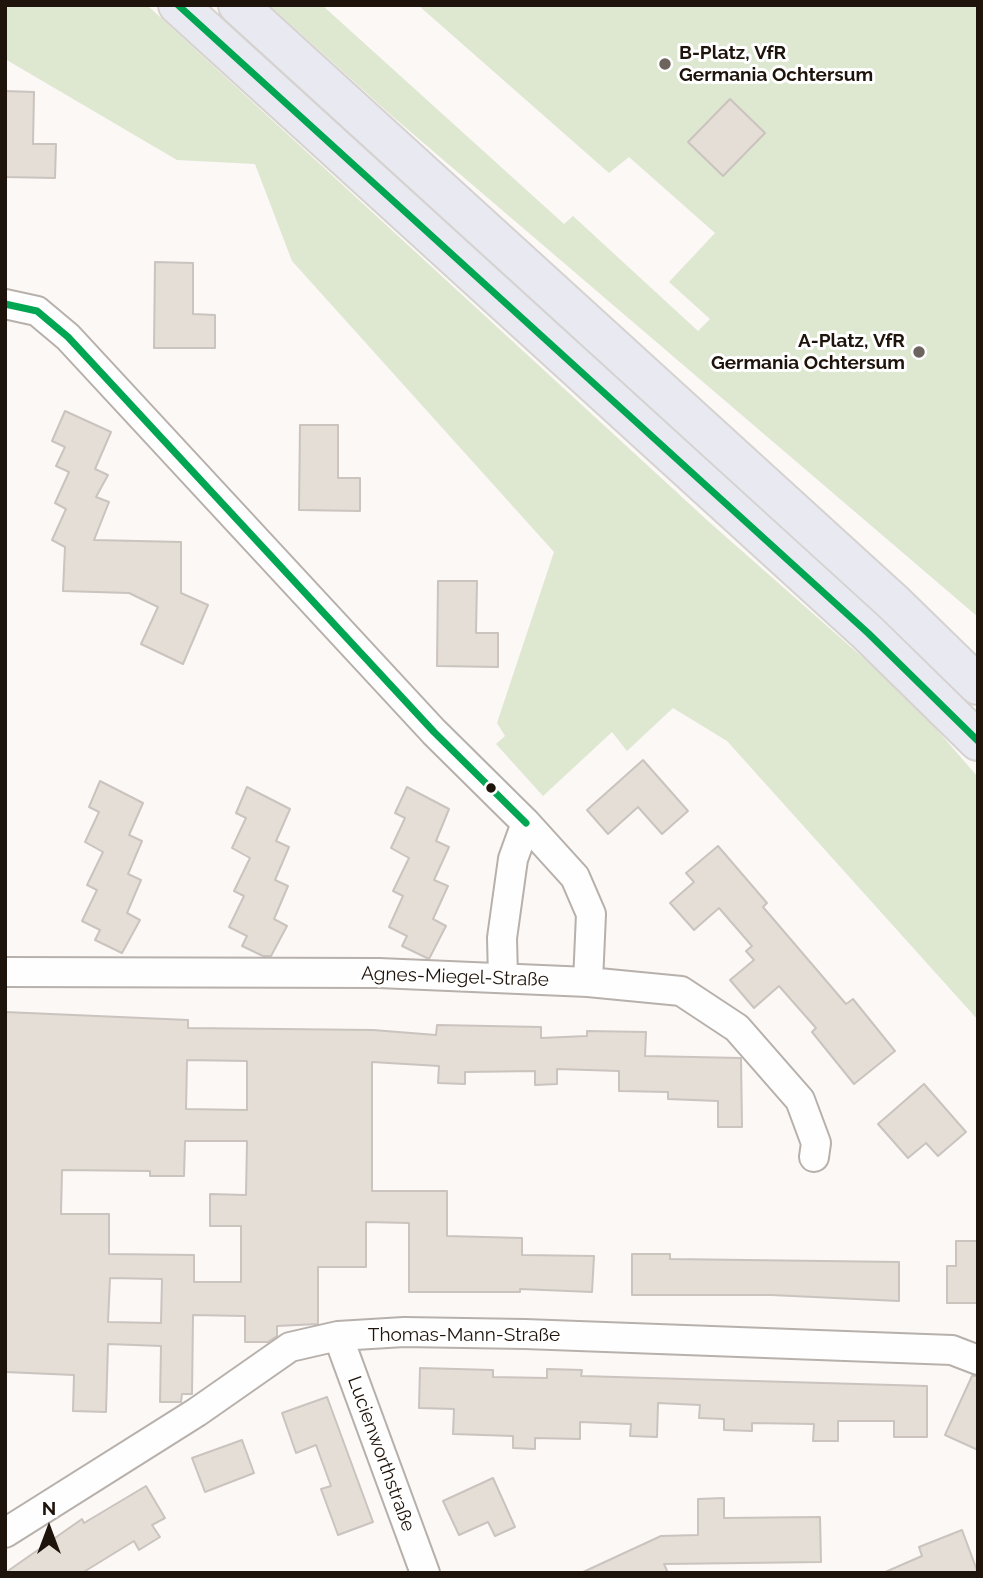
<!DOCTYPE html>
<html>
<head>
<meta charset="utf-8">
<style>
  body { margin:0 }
  #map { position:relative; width:983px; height:1578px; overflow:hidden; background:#fbf8f6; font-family:Raleway,sans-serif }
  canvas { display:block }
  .frame { position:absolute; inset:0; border:7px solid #1f140b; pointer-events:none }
  .north { position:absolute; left:14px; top:1494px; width:70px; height:70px; -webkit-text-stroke:5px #fff; paint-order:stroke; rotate:0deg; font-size:19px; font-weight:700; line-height:28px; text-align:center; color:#1f140b }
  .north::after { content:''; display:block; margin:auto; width:24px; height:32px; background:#1f140b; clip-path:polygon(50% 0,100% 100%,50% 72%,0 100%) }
</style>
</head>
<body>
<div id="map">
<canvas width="983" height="1578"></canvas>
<div class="frame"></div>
<div class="north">N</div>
</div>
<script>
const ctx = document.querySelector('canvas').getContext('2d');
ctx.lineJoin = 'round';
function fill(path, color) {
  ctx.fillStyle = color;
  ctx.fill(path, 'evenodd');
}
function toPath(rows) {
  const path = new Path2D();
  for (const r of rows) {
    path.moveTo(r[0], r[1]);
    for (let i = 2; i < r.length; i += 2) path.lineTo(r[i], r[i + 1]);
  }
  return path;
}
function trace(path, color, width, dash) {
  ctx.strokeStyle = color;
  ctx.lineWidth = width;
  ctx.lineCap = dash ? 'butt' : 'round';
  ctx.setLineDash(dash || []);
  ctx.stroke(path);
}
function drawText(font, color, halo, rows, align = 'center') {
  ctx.font = font + ' Raleway,sans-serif';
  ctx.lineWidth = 6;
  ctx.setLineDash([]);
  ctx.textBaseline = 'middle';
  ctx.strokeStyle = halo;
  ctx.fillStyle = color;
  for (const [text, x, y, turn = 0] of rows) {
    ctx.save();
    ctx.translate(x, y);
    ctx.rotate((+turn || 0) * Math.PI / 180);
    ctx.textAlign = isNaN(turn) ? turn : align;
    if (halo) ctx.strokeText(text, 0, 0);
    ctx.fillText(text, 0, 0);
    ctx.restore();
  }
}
fill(toPath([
  [5,5,147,5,708,521,911,700,978,777,978,1020,727,741,673,708,627,751,612,732,543,796,496,744,505,736,497,723,554,552,292,261,255,164,177,160,5,59],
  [269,5,322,5,564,224,573,216,698,331,710,319,669,282,715,233,629,157,609,173,418,5,978,5,978,617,392,116]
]), '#dee7d0');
const building = toPath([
  [5,91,34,92,33,144,56,144,55,178,5,177,5,91],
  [730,99,765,133,723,176,688,142,730,99],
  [155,262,193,263,193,314,215,315,215,348,154,348,155,262],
  [65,411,111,432,95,469,108,475,96,497,109,502,94,540,181,542,181,593,208,605,183,664,141,644,158,607,129,593,63,591,65,547,52,540,66,509,55,503,69,472,56,466,65,447,52,441,65,411],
  [300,425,338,425,338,478,360,478,360,511,299,510,300,425],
  [438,581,477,581,476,633,498,633,498,667,437,666,438,581],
  [643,760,688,811,662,834,638,807,608,834,587,810,643,760],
  [100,781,143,803,129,835,142,841,128,874,141,880,127,913,140,920,122,953,95,940,100,930,82,921,97,890,87,885,103,852,85,842,99,812,89,807,100,781],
  [247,787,290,809,276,841,289,847,275,880,288,886,274,919,287,926,271,956,263,956,242,946,247,936,229,927,244,896,234,891,250,858,232,848,246,818,236,813,247,787],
  [407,787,449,809,436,841,449,847,434,880,448,886,433,919,446,926,429,959,402,946,407,936,389,927,403,896,393,891,409,858,391,848,405,818,395,813,407,787],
  [718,846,767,903,763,907,846,1004,853,999,895,1051,854,1084,812,1032,816,1028,779,986,754,1008,730,980,754,960,746,951,752,946,719,908,694,930,670,903,694,882,686,873,718,846],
  [5,1012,188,1020,188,1028,373,1030,436,1035,437,1025,541,1027,541,1038,587,1036,587,1031,646,1032,645,1056,741,1058,742,1127,718,1127,718,1101,668,1099,668,1092,619,1091,619,1071,557,1069,557,1084,535,1085,535,1071,465,1072,465,1084,438,1083,439,1066,372,1062,372,1191,447,1191,447,1236,522,1238,522,1255,594,1256,592,1292,520,1289,520,1292,409,1292,409,1223,366,1222,366,1267,318,1267,318,1324,277,1326,277,1336,268,1342,245,1342,245,1316,193,1315,192,1394,182,1394,181,1402,160,1402,161,1346,108,1344,106,1412,73,1411,74,1375,5,1372,5,1012],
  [187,1060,247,1061,247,1110,186,1109,187,1060],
  [185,1141,247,1141,246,1195,210,1194,210,1226,241,1226,241,1282,194,1282,194,1255,109,1254,109,1214,61,1214,62,1170,150,1171,150,1176,184,1176,185,1141],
  [110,1278,162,1279,161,1323,108,1322,110,1278],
  [924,1084,966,1132,938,1156,926,1143,908,1158,878,1124,924,1084],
  [956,1241,978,1241,978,1303,947,1303,947,1266,956,1266,956,1241],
  [632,1254,670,1254,670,1259,899,1262,899,1301,771,1295,632,1295,632,1254],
  [420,1368,493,1370,493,1377,547,1378,547,1369,582,1370,581,1376,927,1386,927,1437,894,1437,894,1421,838,1421,838,1441,813,1441,814,1424,752,1423,752,1431,724,1430,724,1419,699,1418,700,1405,658,1403,657,1437,630,1436,631,1424,580,1422,580,1439,535,1438,535,1449,513,1448,513,1436,453,1434,454,1409,419,1408,420,1368],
  [972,1376,978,1376,978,1450,945,1435,972,1376],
  [327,1397,373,1522,338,1535,321,1489,331,1486,316,1445,296,1453,282,1413,327,1397],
  [242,1440,254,1473,205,1492,192,1458,242,1440],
  [493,1478,515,1527,495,1536,488,1522,459,1535,443,1501,493,1478],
  [146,1486,165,1518,152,1525,160,1537,139,1550,134,1541,82,1573,5,1573,82,1519,84,1523,146,1486],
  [724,1498,724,1518,820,1517,821,1562,664,1564,668,1573,581,1573,661,1536,698,1535,698,1499,724,1498],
  [962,1530,978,1573,883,1573,922,1556,919,1547,962,1530]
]);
fill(building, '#e5ded7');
trace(building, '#cac3be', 2);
const street = toPath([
  [5,304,37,311,68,337,434,732,526,823,575,877,591,914,588,982],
  [5,972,379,973,588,982,681,991,737,1028,800,1100,816,1143,814,1157],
  [503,977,502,938,513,859,526,823],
  [338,1336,425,1573],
  [5,1533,197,1412,290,1347,338,1336,404,1332,525,1334,952,1350,978,1360]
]);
const highway = toPath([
  [178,5,868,633,978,741],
  [238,5,894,603,978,685]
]);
trace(street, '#b7b0ab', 32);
trace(highway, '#d5d2d0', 42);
trace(street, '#fefefe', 28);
trace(highway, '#e9e9f1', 38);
trace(toPath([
  [178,5,868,633,978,741],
  [5,304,37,311,68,337,434,732,526,823]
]), '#00a651', 7);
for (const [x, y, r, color] of [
  [665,64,7,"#6c645d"],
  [919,352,7,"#6c645d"],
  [491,788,6,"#1f140b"]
]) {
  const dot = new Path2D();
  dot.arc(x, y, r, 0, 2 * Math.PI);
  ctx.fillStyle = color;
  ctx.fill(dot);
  trace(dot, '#fff', 2.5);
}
drawText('bold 19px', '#1f140b', '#fff', [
  ["B-Platz, VfR",679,53],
  ["Germania Ochtersum",679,75],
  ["A-Platz, VfR",905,341,"right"],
  ["Germania Ochtersum",905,363,"right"]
], 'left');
drawText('19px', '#1f140b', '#fff', [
  ["Agnes-Miegel-Straße",455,977,2],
  ["Thomas-Mann-Straße",464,1335],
  ["Lucienworthstraße",381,1454,70]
]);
</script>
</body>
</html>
